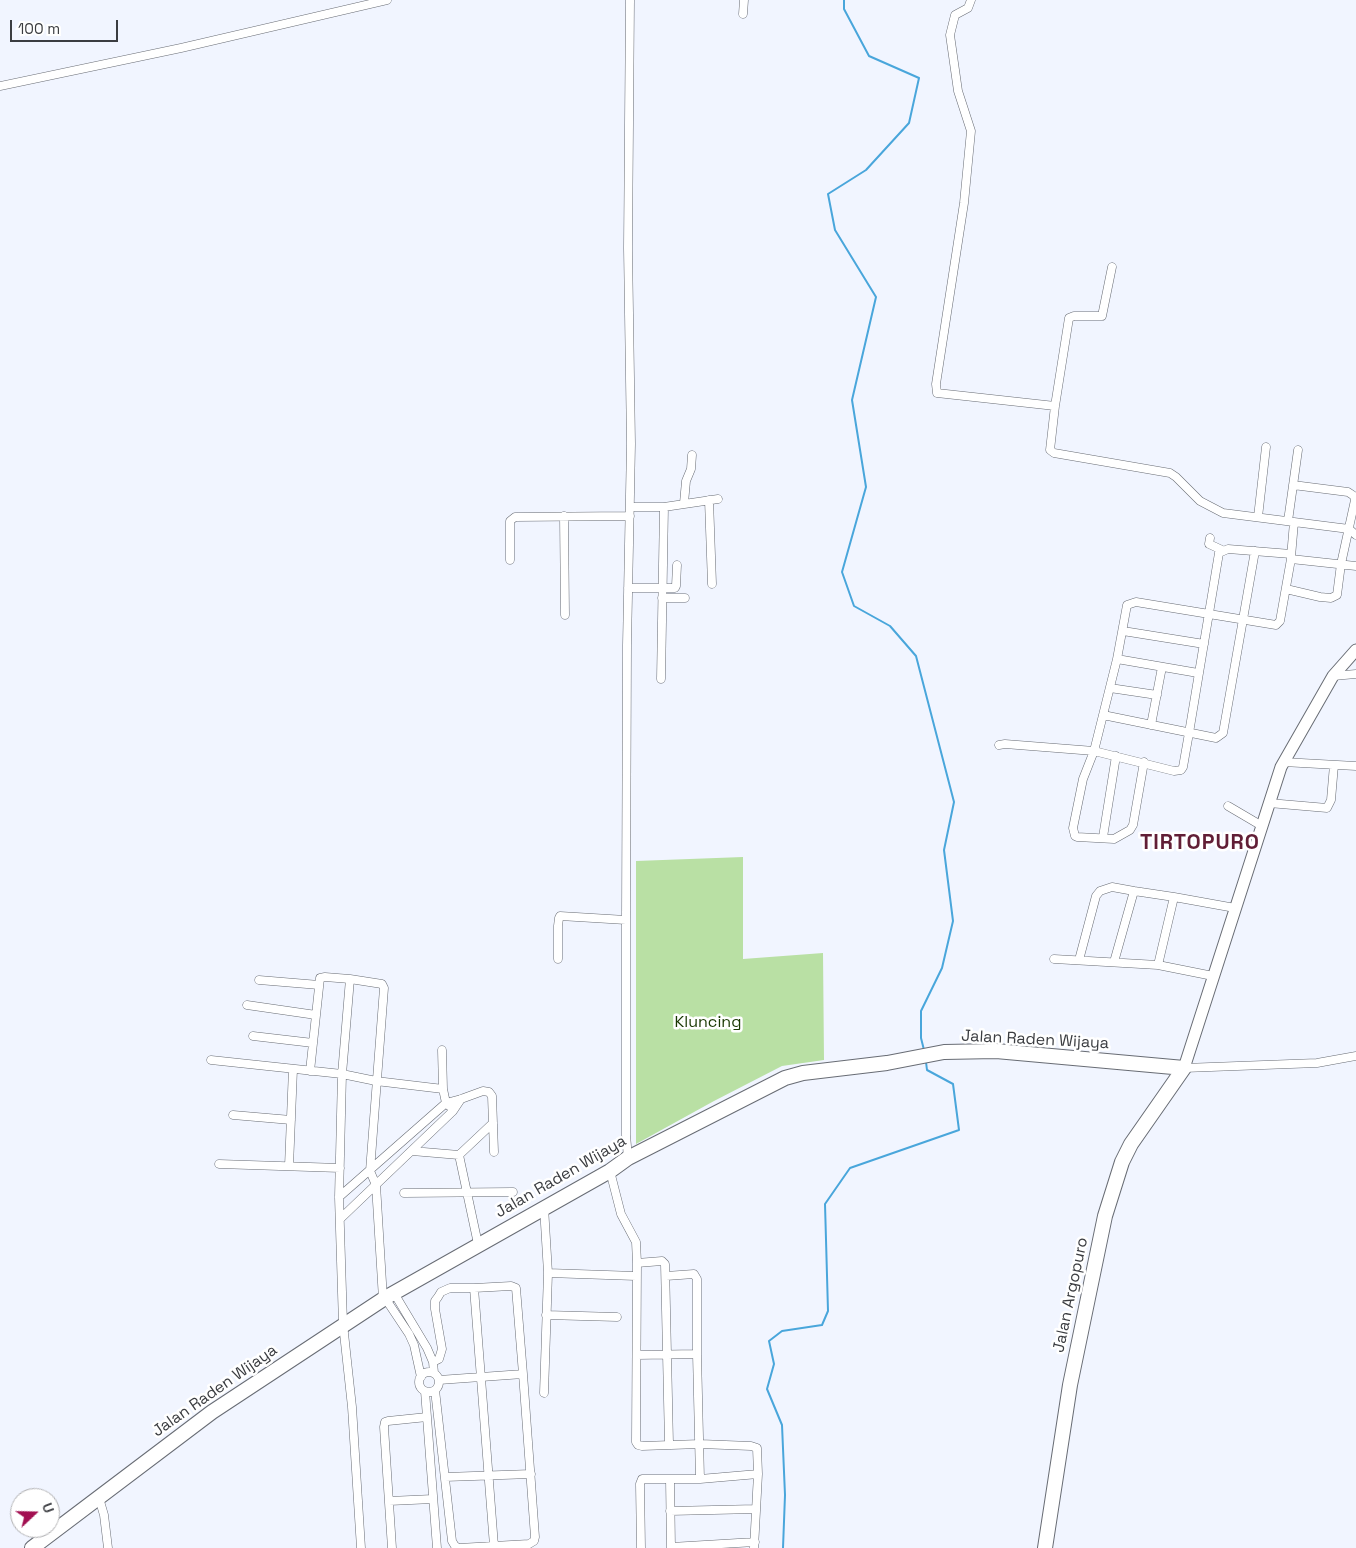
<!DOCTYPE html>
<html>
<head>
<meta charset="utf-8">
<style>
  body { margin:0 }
  #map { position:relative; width:1356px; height:1548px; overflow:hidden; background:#f1f5ff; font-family:"Space Grotesk",sans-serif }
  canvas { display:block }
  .north { position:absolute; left:10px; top:1488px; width:50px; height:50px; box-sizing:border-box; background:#fff; border:1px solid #b1b1b3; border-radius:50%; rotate:69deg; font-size:14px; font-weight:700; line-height:20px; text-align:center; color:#3b3d41 }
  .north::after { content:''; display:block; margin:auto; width:18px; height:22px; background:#a20f51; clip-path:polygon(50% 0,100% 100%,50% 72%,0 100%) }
  .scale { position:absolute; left:10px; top:20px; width:108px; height:22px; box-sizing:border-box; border:2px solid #3b3d41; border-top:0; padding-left:6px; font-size:15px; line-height:18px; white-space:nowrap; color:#3b3d41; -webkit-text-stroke:4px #fff; paint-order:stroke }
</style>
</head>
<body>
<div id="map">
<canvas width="1356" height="1548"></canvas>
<div class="north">U</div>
<div class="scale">100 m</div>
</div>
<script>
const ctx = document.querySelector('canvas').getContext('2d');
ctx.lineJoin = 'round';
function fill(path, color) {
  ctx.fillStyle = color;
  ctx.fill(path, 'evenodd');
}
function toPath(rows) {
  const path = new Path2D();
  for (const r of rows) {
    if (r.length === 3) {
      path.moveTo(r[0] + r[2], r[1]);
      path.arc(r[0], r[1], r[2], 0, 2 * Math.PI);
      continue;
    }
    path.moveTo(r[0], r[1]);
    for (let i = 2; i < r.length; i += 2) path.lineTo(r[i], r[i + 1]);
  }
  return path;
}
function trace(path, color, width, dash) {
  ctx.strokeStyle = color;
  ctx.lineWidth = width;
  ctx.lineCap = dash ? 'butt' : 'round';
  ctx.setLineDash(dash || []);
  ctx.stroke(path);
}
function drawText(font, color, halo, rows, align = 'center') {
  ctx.font = font + ' "Space Grotesk",sans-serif';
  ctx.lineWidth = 5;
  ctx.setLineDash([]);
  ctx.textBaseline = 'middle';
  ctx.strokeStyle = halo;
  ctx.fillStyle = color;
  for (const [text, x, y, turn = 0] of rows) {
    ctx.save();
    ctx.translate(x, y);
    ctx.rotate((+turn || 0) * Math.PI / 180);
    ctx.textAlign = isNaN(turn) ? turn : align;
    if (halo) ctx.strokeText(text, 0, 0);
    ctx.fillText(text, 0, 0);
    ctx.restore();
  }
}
fill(toPath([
  [743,857,743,959,823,953,824,1060,782,1066,714,1101,636,1144,636,861]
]), '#b9e0a4');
trace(toPath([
  [844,0,844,9,869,56,919,78,909,123,866,170,828,194,835,230,876,297,852,400,866,487,842,572,854,606,890,626,916,656,954,802,944,850,953,921,942,968,921,1011,921,1038,924,1050],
  [783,1548,785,1495,782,1425,767,1389,774,1364,769,1341,782,1331,822,1325,828,1311,825,1204,850,1168,959,1130,953,1084,927,1070,926,1062]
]), '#49a6db', 2);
const street = toPath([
  [971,0,968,8,955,15,950,35,958,91,971,131,964,203,936,384,937,393,1055,406,1050,450,1054,453,1170,473,1176,477,1200,501,1223,513,1349,529,1356,535],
  [743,14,744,0],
  [0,86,181,48,387,0],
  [1055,406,1069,318,1074,316,1102,316,1112,267],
  [709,500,712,584],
  [684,503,686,481,691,469,692,455],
  [630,507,664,507,718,499],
  [564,516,565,615],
  [1258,517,1266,447],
  [1288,521,1298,450],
  [1210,538,1209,544,1222,550],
  [1291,557,1294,522],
  [510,560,510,521,515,517,630,516],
  [628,588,675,588,676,586,677,565],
  [1286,589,1320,597,1331,598,1337,595,1341,564,1355,500,1354,496,1348,492,1293,485],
  [662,598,685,598],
  [1123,631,1204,644],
  [1117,659,1198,673],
  [1333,676,1356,674],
  [661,679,664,507],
  [1110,688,1157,695],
  [1103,715,1216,738,1223,733,1255,551],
  [1151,725,1162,667],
  [999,745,1005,744,1094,751,1174,771,1181,770,1183,767,1189,733,1219,553,1228,549,1291,554],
  [1144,762,1133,825,1130,830,1114,839,1077,837,1075,836,1073,828,1083,779,1094,751,1117,659,1127,605,1136,602,1276,625,1280,621,1291,559,1356,566],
  [1283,762,1356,766],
  [1269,803,1327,808,1331,800,1334,765],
  [1228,806,1262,826],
  [1103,837,1116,756],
  [558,959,558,926,559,918,560,916,626,920],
  [1054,959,1158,965,1213,976],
  [1079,960,1096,896,1100,891,1112,887,1134,891],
  [1114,962,1134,891,1174,897],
  [1158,965,1174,897,1235,908],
  [350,979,342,1074,339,1197,343,1324,352,1407,361,1548],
  [259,980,319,985],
  [247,1005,316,1015],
  [253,1036,313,1043],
  [442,1050,443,1089,446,1103,449,1106],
  [211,1060,342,1074,376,1081,443,1089],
  [1184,1068,1317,1063,1356,1056],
  [310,1071,320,978,325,977,350,979,382,984,384,988,370,1171,376,1185,383,1299],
  [233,1115,291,1120],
  [412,1151,459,1155,493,1123],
  [459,1155,478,1244],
  [628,1158,626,1135,626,920,627,645,631,444,628,248,630,0],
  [219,1164,340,1168],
  [289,1166,293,1069],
  [610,1171,621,1214,636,1242,637,1263,636,1442,638,1445,642,1446,700,1444,751,1446,757,1448,758,1474,754,1548],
  [404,1193,513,1192],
  [339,1197,446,1103,461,1099,483,1091,489,1092,492,1096,494,1152],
  [340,1219,453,1111,461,1099],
  [637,1263,662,1261,665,1264,669,1444],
  [548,1273,636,1276],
  [666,1276,694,1274,697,1279,697,1354,700,1479],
  [394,1293,427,1348,433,1362,434,1373],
  [385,1298,409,1334,414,1345,421,1377],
  [546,1315,617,1317],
  [637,1355,697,1354],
  [433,1362,439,1359,442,1349,435,1309,435,1301,438,1297,441,1292,450,1288,474,1288],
  [429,1382,10],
  [435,1390,452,1541,455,1546,459,1548,529,1544,534,1541,535,1537,523,1374,439,1380],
  [425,1391,437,1548],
  [544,1393,548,1273,544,1207],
  [445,1477,531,1474],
  [670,1479,671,1548],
  [99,1498,104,1515,108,1548],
  [389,1501,433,1499],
  [670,1511,756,1509],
  [494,1546,474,1288,511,1286,516,1288,523,1374],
  [671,1547,755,1542],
  [392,1548,384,1427,385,1422,388,1421,427,1417],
  [641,1548,640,1484,642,1479,700,1479,758,1474]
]);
const secondary = toPath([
  [1184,1068,1281,767,1333,676,1356,650]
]);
const highway = toPath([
  [32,1548,212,1412,385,1298,610,1171,628,1158,785,1078,803,1073,887,1063,944,1052,996,1051,1184,1068,1131,1144,1122,1162,1105,1216,1070,1385,1045,1548]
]);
trace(street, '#686c74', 9);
trace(secondary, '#686c74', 13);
trace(highway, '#686c74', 16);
trace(street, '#fff', 8);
trace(secondary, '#fff', 11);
trace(highway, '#fff', 14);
drawText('16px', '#183700', '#fff', [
  ["Kluncing",708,1023]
]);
drawText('16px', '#3b3d41', '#fff', [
  ["Jalan Raden Wijaya",1035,1040,3],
  ["Jalan Raden Wijaya",561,1177,-30],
  ["Jalan Argopuro",1071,1295,-78],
  ["Jalan Raden Wijaya",215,1391,-35]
]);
ctx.letterSpacing = '1px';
drawText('bold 21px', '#611e36', '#fff', [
  ["TIRTOPURO",1200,843]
]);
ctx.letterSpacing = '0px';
</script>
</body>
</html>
